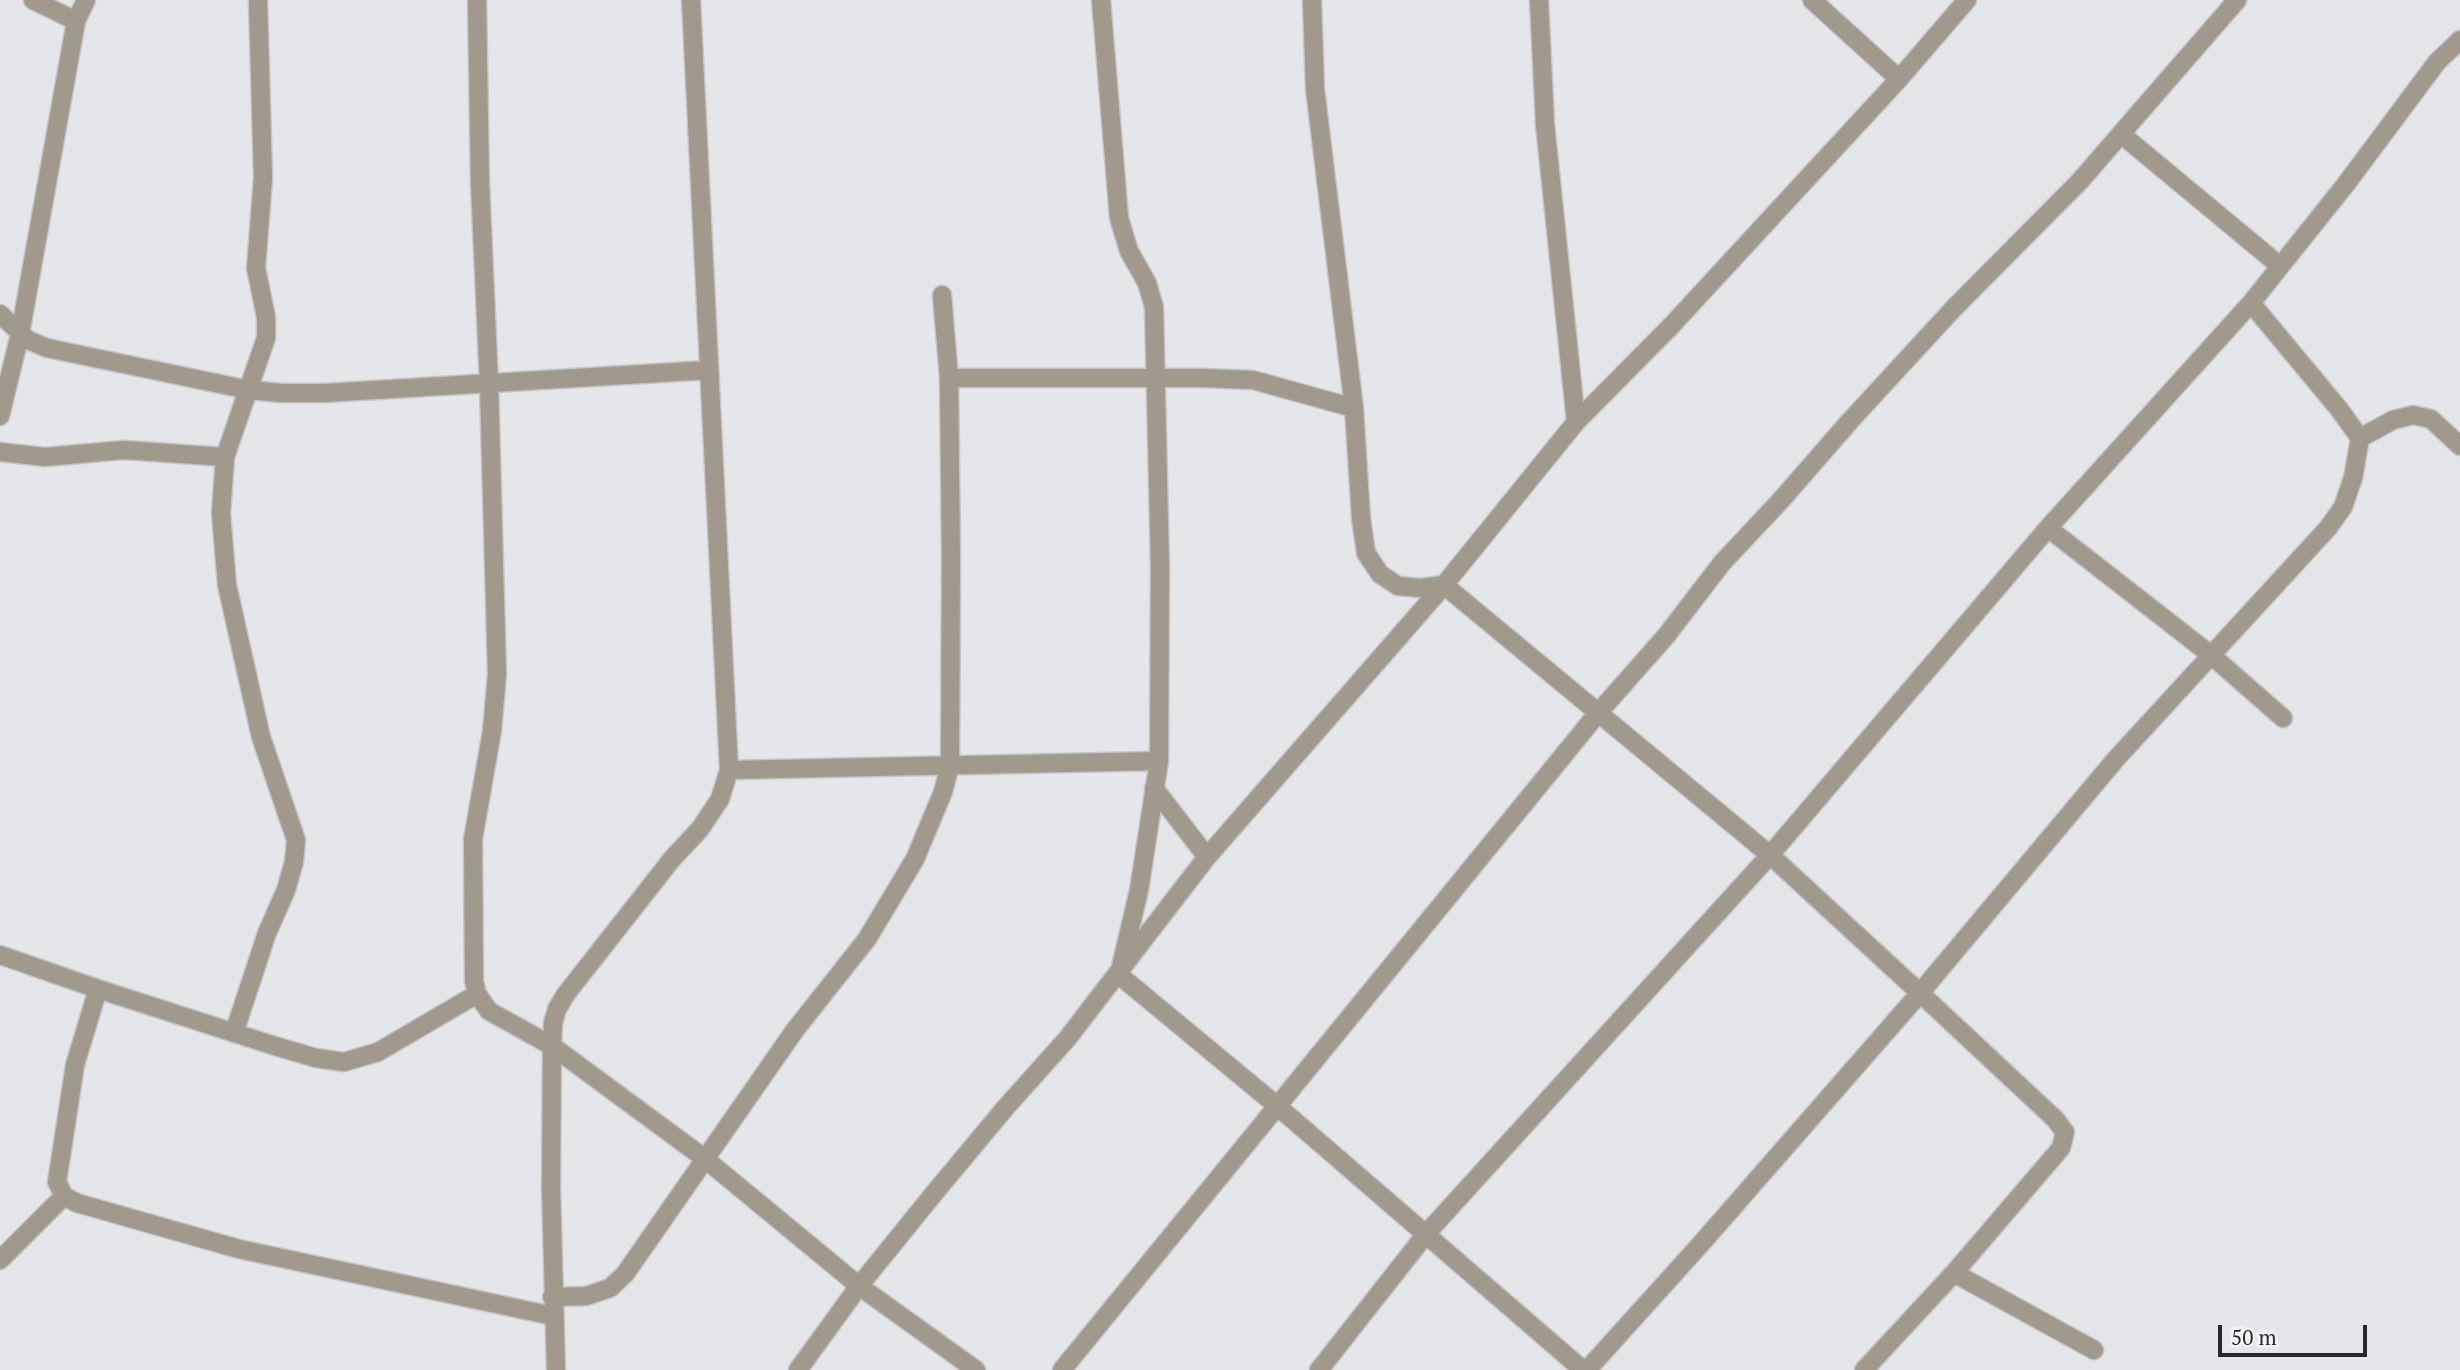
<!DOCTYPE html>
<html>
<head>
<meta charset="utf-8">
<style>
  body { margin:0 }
  #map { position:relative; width:2460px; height:1370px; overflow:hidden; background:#e5e6e9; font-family:"PT Serif",serif }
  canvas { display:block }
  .scale { position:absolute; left:2218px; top:1325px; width:149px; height:32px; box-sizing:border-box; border:4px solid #282829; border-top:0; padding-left:9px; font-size:21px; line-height:24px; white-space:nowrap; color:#282829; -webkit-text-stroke:5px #f3f3f6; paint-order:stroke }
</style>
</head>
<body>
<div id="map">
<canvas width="2460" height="1370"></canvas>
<div class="scale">50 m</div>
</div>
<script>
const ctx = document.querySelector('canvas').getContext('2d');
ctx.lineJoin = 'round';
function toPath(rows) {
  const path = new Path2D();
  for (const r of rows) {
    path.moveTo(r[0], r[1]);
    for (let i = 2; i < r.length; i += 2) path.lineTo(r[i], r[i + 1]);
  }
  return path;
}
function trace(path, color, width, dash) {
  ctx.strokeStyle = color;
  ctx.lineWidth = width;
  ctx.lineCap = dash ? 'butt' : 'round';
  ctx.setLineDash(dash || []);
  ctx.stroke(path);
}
const minor = toPath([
  [33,0,76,21],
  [477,0,480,183,489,384,497,674,492,731,473,839,474,981,477,994,489,1011,552,1046,704,1158,859,1286,976,1370],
  [1101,0,1119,218,1129,251,1147,283,1154,307,1160,568,1159,761,1139,890,1119,975,1276,1105,1583,1370],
  [1312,0,1315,89,1354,408,1361,518,1366,553,1380,574,1398,586,1421,588,1444,585,1770,855,1920,993,2055,1119,2065,1132,2061,1148,1954,1273,1864,1370],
  [1539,0,1545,124,1576,422],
  [1812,0,1899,79],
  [2121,134,2280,266],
  [0,314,28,340,47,348,249,390,281,393,325,393,709,370],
  [949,378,1202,378,1253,380,1354,408],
  [0,416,20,334,76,21,86,0],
  [2360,438,2393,420,2413,415,2431,419,2460,446],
  [0,452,45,457,124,450,225,457],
  [2048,528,2211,655,2283,718],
  [729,770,1159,761],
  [1154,788,1207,857],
  [0,955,98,989,275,1046,316,1058,344,1062,378,1052,477,994],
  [98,989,75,1065,57,1182,64,1196,77,1203,239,1249,553,1316],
  [234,1033,267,933,286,890,294,862,296,840,261,737,227,585,221,513,225,457,266,338,266,317,256,268,263,178,258,0],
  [0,1260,64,1196],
  [1954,1273,2094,1350],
  [552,1297,586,1296,610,1288,625,1274,795,1030,867,939,915,859,943,792,950,765,951,559,949,378,942,295],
  [556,1370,551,1188,552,1046,553,1023,557,1009,566,994,672,859,700,829,720,799,729,770,691,0],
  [798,1370,859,1286,936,1191,1006,1107,1067,1039,1207,857,1444,585,1576,422,1672,325,1899,79,1967,0],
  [1062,1370,1598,713,1666,636,1722,563,1782,499,1849,422,1954,308,2080,181,2237,0],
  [1319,1370,1426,1234,1770,855,2048,528,2251,303,2346,184,2437,62,2460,40],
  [1587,1370,1699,1246,1920,993,2115,760,2328,528,2343,507,2353,478,2360,438,2339,409,2251,303]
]);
trace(minor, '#c3c4c6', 21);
trace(minor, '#a0998c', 18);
</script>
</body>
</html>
